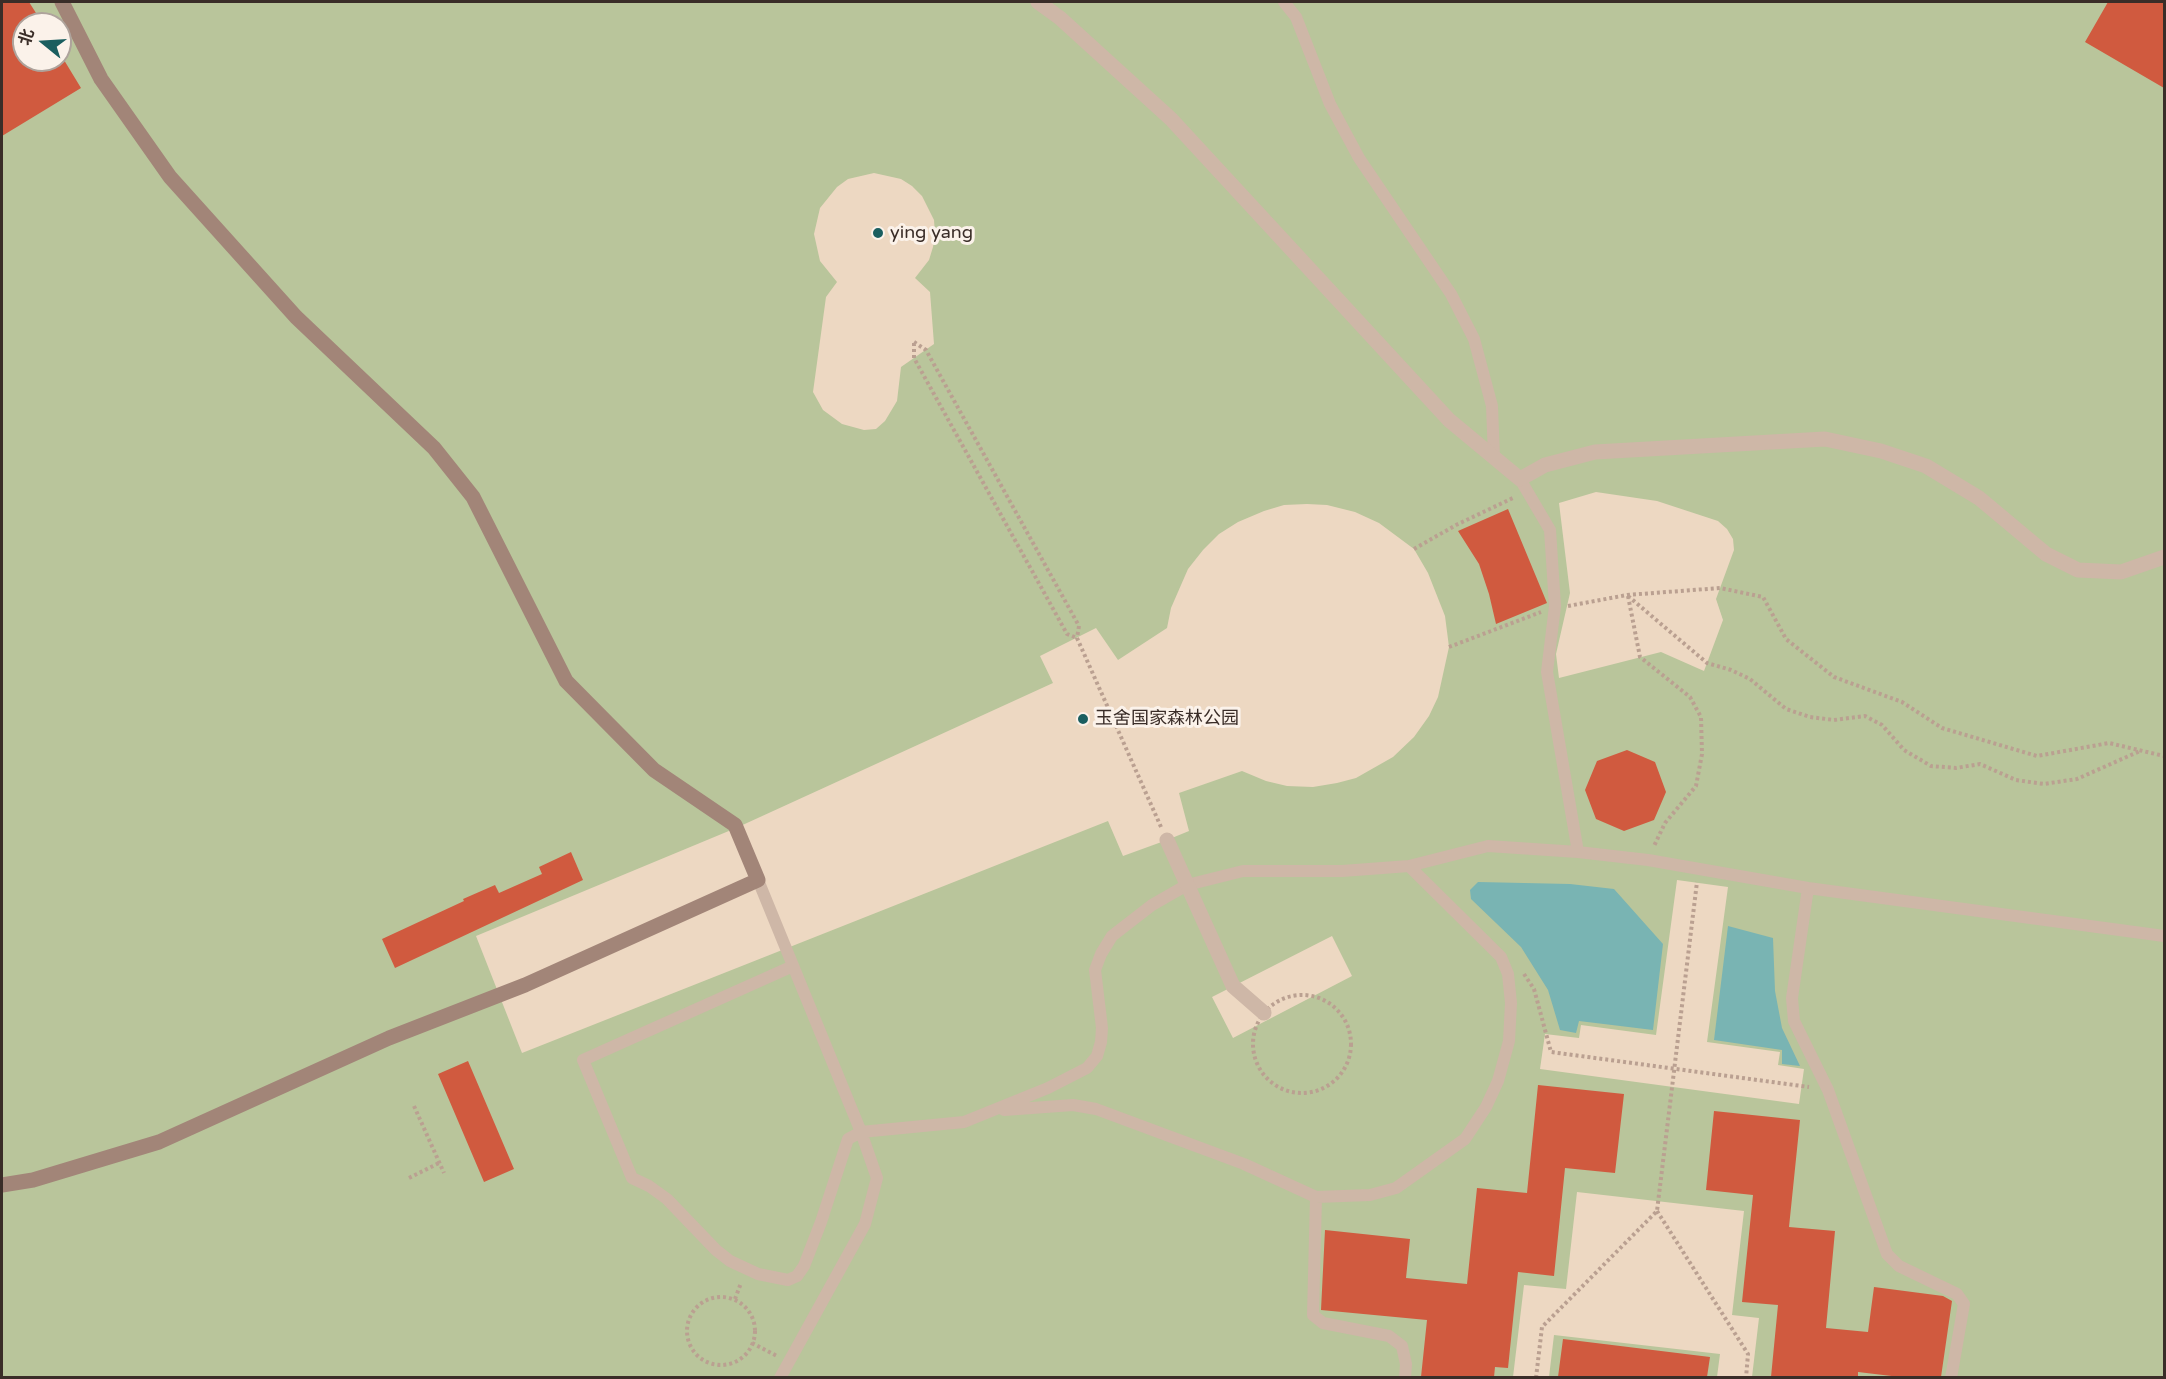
<!DOCTYPE html>
<html>
<head>
<meta charset="utf-8">
<style>
  body { margin:0 }
  #map { position:relative; width:2166px; height:1379px; overflow:hidden; background:#f4e8dd; font-family:"Varela Round","Noto Sans SC",sans-serif }
  canvas { display:block }
  .frame { position:absolute; inset:0; border:3px solid #3a2d28; pointer-events:none }
  .north { position:absolute; left:12px; top:12px; width:60px; height:60px; box-sizing:border-box; background:#fbf2ea; border:2px solid #aea39c; border-radius:50%; rotate:288deg; font-size:16px; font-weight:700; line-height:24px; text-align:center; color:#3a2d28 }
  .north::after { content:''; display:block; margin:auto; width:21px; height:27px; background:#1a5e5f; clip-path:polygon(50% 0,100% 100%,50% 72%,0 100%) }
</style>
</head>
<body>
<div id="map">
<canvas width="2166" height="1379"></canvas>
<div class="frame"></div>
<div class="north">北</div>
</div>
<script>
const ctx = document.querySelector('canvas').getContext('2d');
ctx.lineJoin = 'round';
function fill(path, color) {
  ctx.fillStyle = color;
  ctx.fill(path, 'evenodd');
}
function toPath(rows) {
  const path = new Path2D();
  for (const r of rows) {
    if (r.length === 3) {
      path.moveTo(r[0] + r[2], r[1]);
      path.arc(r[0], r[1], r[2], 0, 2 * Math.PI);
      continue;
    }
    path.moveTo(r[0], r[1]);
    for (let i = 2; i < r.length; i += 2) path.lineTo(r[i], r[i + 1]);
  }
  return path;
}
function trace(path, color, width, dash) {
  ctx.strokeStyle = color;
  ctx.lineWidth = width;
  ctx.lineCap = dash ? 'butt' : 'round';
  ctx.setLineDash(dash || []);
  ctx.stroke(path);
}
function drawText(font, color, halo, rows, align = 'center') {
  ctx.font = font + ' "Varela Round","Noto Sans SC",sans-serif';
  ctx.lineWidth = 6;
  ctx.setLineDash([]);
  ctx.textBaseline = 'middle';
  ctx.strokeStyle = halo;
  ctx.fillStyle = color;
  for (const [text, x, y, turn = 0] of rows) {
    ctx.save();
    ctx.translate(x, y);
    ctx.rotate((+turn || 0) * Math.PI / 180);
    ctx.textAlign = isNaN(turn) ? turn : align;
    if (halo) ctx.strokeText(text, 0, 0);
    ctx.fillText(text, 0, 0);
    ctx.restore();
  }
}
fill(toPath([
  [2,2,2164,2,2164,1377,2,1377],
  [24,24,60,24,60,60,24,60]
]), '#b9c59b');
fill(toPath([
  [874,173,901,179,912,186,922,196,934,220,935,234,933,247,929,260,915,278,930,292,934,344,901,367,897,401,885,421,876,429,864,430,842,424,823,410,813,392,826,297,837,282,820,261,814,234,820,208,837,187,848,179],
  [1596,492,1657,501,1718,521,1727,529,1733,539,1734,550,1716,599,1723,620,1704,671,1661,652,1559,678,1556,654,1570,593,1559,503],
  [1307,504,1327,505,1355,512,1379,523,1414,549,1428,573,1445,616,1449,647,1438,697,1429,716,1414,737,1393,757,1356,778,1337,783,1313,787,1287,786,1266,781,1242,771,1179,793,1189,831,1167,840,1123,856,1108,821,522,1053,476,936,736,828,1053,683,1040,656,1096,628,1118,660,1167,628,1171,608,1188,569,1203,550,1219,534,1238,522,1264,511,1284,505],
  [1677,880,1728,887,1707,1042,1780,1052,1778,1065,1804,1069,1799,1104,1540,1069,1545,1034,1579,1038,1581,1025,1656,1035],
  [1332,936,1352,976,1233,1038,1212,997],
  [1577,1192,1744,1211,1732,1315,1759,1318,1752,1377,1717,1377,1720,1354,1554,1335,1549,1377,1513,1377,1524,1285,1566,1289]
]), '#edd8c2');
fill(toPath([
  [1478,882,1570,884,1614,889,1663,944,1653,1030,1579,1021,1576,1033,1560,1030,1548,990,1521,947,1471,899,1470,890],
  [1728,926,1773,938,1775,991,1782,1028,1800,1066,1782,1064,1782,1050,1714,1040]
]), '#79b4b3');
fill(toPath([
  [2,2,29,2,43,24,24,24,24,60,64,60,81,88,2,136],
  [2108,2,2164,2,2164,88,2085,42],
  [1508,509,1547,603,1496,624,1489,594,1479,564,1458,531],
  [1627,750,1655,762,1666,792,1654,820,1624,831,1596,819,1585,790,1597,761],
  [571,852,583,880,395,968,382,939,464,901,463,899,495,885,499,893,542,874,539,867],
  [468,1061,514,1169,484,1182,438,1074],
  [1538,1085,1624,1094,1615,1173,1565,1168,1554,1276,1518,1272,1508,1368,1495,1367,1494,1377,1421,1377,1427,1320,1321,1310,1325,1230,1410,1239,1406,1278,1467,1284,1477,1188,1527,1193],
  [1714,1111,1800,1120,1789,1227,1835,1231,1826,1328,1868,1332,1874,1287,1943,1296,1952,1301,1941,1377,1900,1377,1858,1372,1858,1377,1771,1377,1778,1305,1742,1302,1753,1195,1706,1190],
  [1563,1339,1710,1357,1707,1377,1558,1377]
]), '#d05a3f');
trace(toPath([
  [914,342,926,350,1079,626,1077,638,1161,827],
  [914,343,914,358,1067,634,1077,638],
  [1414,549,1456,525,1515,497],
  [1628,596,1707,663,1731,670,1750,679,1786,709,1810,717,1834,720,1865,716,1882,725,1904,750,1931,766,1956,768,1980,764,2016,780,2044,784,2077,779,2140,751],
  [1628,596,1640,657,1690,697,1701,717,1702,754,1696,786,1665,823,1654,846],
  [1568,606,1627,595,1720,588,1763,597,1786,639,1834,677,1902,702,1942,728,2037,756,2109,743,2164,756],
  [1449,647,1541,612],
  [1524,974,1534,989,1551,1052,1809,1087],
  [1302,1044,49],
  [414,1106,444,1173],
  [409,1178,439,1163],
  [1657,1211,1748,1354,1746,1378],
  [721,1331,34],
  [735,1299,741,1283],
  [752,1343,777,1356],
  [1536,1378,1542,1327,1657,1211,1697,882]
]), '#baa091', 4, [3, 3]);
trace(toPath([
  [1284,2,1296,17,1330,104,1359,158,1451,294,1474,339,1492,406,1494,457],
  [1520,479,1550,530,1555,606,1547,672,1578,852],
  [758,880,861,1132,877,1178,865,1224,780,1378],
  [1808,888,1792,998,1794,1021,1828,1090,1887,1254,1899,1266,1957,1294,1964,1304,1951,1378],
  [793,966,583,1060,632,1178,649,1186,667,1199,716,1250,730,1261,758,1274,788,1280,797,1276,804,1266,821,1222,848,1139,861,1132,964,1122,1048,1088,1087,1068,1097,1056,1101,1042,1102,1028,1095,970,1101,954,1112,936,1152,905,1187,885,1243,871,1342,871,1409,866,1488,846,1578,852,1648,860,1808,888,2164,936],
  [1004,1110,1073,1105,1096,1109,1244,1164,1316,1197,1370,1195,1396,1188,1465,1139,1486,1107,1498,1081,1509,1041,1511,1003,1508,974,1501,957,1409,866],
  [1316,1197,1313,1315,1323,1323,1389,1336,1402,1346,1406,1364,1405,1378]
]), '#ceb7a7', 12);
trace(toPath([
  [1038,2,1060,18,1171,119,1449,420,1520,479,1545,465,1595,452,1825,439,1881,451,1926,466,1979,498,2046,554,2078,570,2121,572,2164,557],
  [1167,840,1233,986,1264,1013]
]), '#ceb7a7', 15);
trace(toPath([
  [2,1185,33,1180,159,1142,389,1038,525,985,758,880,735,825,654,770,566,681,473,497,434,448,296,317,170,177,101,79,62,2]
]), '#a28578', 15);
for (const [x, y, r, color] of [
  [878,233,6,"#1a5e5f"],
  [1083,719,6,"#1a5e5f"]
]) {
  const dot = new Path2D();
  dot.arc(x, y, r, 0, 2 * Math.PI);
  ctx.fillStyle = color;
  ctx.fill(dot);
  trace(dot, '#fbf2ea', 2);
}
drawText('18px', '#3a2d28', '#fbf2ea', [
  ["ying yang",890,233],
  ["玉舍国家森林公园",1095,719]
], 'left');
</script>
</body>
</html>
